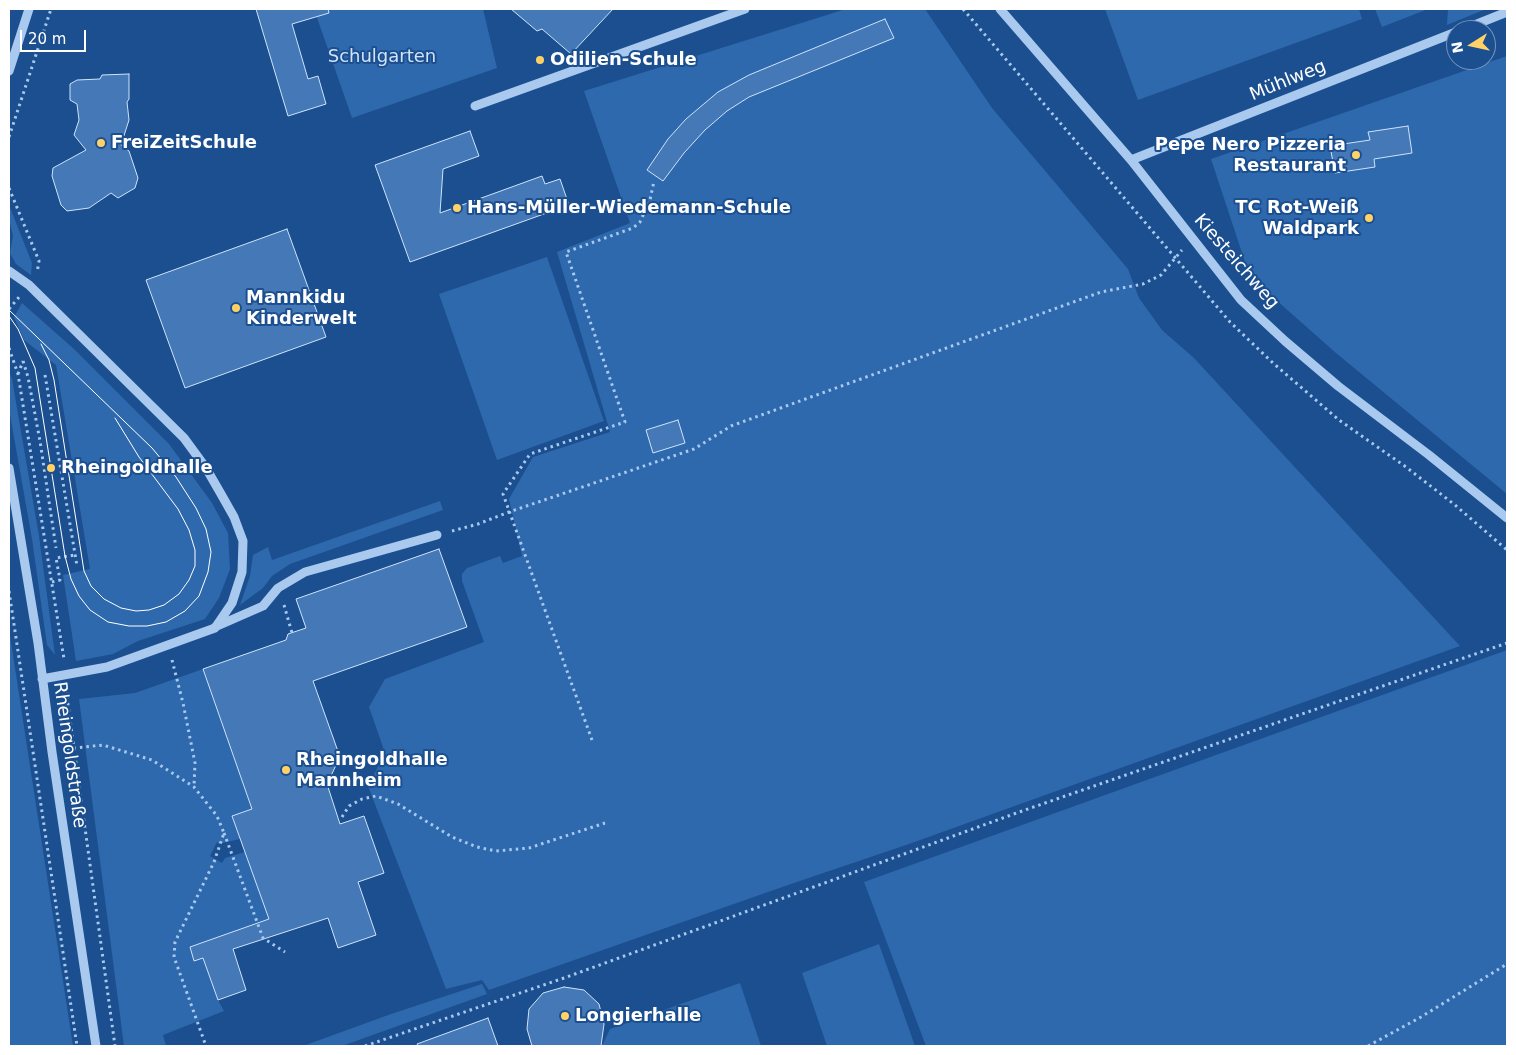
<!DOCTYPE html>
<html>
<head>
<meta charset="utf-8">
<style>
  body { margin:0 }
  #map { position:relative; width:1516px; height:1055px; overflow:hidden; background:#1b4f8f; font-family:"DejaVu Sans",sans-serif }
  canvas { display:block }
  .frame { position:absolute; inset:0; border:10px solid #fff; pointer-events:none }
  .north { position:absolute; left:1446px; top:20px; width:50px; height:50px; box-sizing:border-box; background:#1b4f8f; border:1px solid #7695bc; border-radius:50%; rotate:260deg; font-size:14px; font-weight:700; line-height:20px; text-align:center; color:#fff }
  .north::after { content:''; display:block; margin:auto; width:18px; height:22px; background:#ffd166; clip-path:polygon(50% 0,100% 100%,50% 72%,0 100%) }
  .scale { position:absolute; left:20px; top:30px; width:66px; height:22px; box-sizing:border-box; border:2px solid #fff; border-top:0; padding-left:6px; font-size:15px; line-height:18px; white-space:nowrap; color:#fff; -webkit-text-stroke:4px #1b4f8f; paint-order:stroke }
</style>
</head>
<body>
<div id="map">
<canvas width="1516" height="1055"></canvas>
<div class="frame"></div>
<div class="north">N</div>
<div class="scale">20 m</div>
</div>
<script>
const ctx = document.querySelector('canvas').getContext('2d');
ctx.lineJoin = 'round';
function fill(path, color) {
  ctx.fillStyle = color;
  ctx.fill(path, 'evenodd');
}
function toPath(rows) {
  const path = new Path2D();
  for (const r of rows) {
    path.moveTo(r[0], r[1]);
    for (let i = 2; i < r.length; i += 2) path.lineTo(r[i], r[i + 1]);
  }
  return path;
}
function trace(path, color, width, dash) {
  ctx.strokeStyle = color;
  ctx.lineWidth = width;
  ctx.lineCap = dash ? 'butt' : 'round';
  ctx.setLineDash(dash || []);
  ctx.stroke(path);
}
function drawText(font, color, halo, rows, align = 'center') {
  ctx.font = font + ' "DejaVu Sans",sans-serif';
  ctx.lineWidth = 4;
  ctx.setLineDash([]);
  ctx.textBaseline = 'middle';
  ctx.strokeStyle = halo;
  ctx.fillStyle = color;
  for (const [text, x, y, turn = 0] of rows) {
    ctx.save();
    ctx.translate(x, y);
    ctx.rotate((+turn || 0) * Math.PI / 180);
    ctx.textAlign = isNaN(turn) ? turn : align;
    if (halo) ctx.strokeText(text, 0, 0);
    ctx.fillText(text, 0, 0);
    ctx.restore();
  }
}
fill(toPath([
  [314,9,483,9,497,68,352,118],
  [846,9,925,9,992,108,1128,269,1139,298,1162,330,1194,358,1460,646,909,844,788,885,489,990,482,980,446,989,368,786,385,753,369,707,385,679,484,642,462,581,462,574,467,568,500,556,503,563,522,556,509,499,533,457,610,432,557,252,630,223,584,91],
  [1105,9,1359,9,1362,19,1138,100],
  [1375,9,1428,9,1382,27],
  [1448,9,1486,9,1447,25],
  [1507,56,1507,494,1336,353,1250,277,1211,159],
  [9,205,32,263,31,275,16,264,10,253,13,236,9,219],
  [547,257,604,421,497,460,439,294],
  [22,303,74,349,169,444,212,503,228,533,230,569,219,598,205,619,138,641,113,654,76,661,63,575,90,569,56,365,24,340,14,317],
  [9,371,12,379,39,536,55,655,47,645,32,539,9,409],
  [440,501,443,510,290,564,272,576,263,588,240,605,250,576,253,555,268,547,272,560],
  [9,629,73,1046,9,1046],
  [1507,650,1507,1046,926,1046,864,882],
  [203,669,252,809,232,816,240,839,218,844,217,842,210,856,222,863,225,858,245,852,269,919,199,944,218,1000,224,1011,163,1035,166,1046,124,1046,79,699,135,693],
  [879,944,915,1046,827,1046,802,973],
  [740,983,761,1046,602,1046,610,1029],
  [482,984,487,994,342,1046,303,1046,391,1014]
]), '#2e69ad');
const building = toPath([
  [256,9,328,9,329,13,292,24,308,79,318,76,326,104,288,116,256,9],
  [511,9,613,9,571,54,542,29,537,31,511,9],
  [885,19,894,38,749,97,727,111,705,130,684,153,663,181,647,170,668,139,686,119,718,92,749,75,885,19],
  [129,74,129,99,127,102,129,120,121,145,129,151,138,178,135,188,118,198,111,193,89,208,67,211,61,205,52,176,53,168,86,150,74,135,79,120,77,104,70,100,70,84,77,80,100,79,102,75,129,74],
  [1408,126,1412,153,1374,159,1375,167,1335,173,1330,146,1370,140,1368,132,1408,126],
  [470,131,479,156,443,169,440,213,542,176,545,184,560,179,569,205,410,262,375,165,470,131],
  [287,229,326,337,185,388,146,280,287,229],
  [678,420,685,443,653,453,646,430,678,420],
  [439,549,467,627,313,681,340,757,327,784,340,824,364,816,384,873,358,882,376,935,338,948,328,918,233,949,246,990,218,1000,203,958,194,961,190,947,269,919,232,816,252,809,203,669,286,640,288,634,306,628,296,599,439,549],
  [564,987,584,990,599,1004,604,1024,601,1046,532,1046,527,1029,529,1009,543,993,564,987],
  [488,1018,498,1046,418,1046,417,1044,488,1018]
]);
fill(building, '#4478b7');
trace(building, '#cfe3fa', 1);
trace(toPath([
  [963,9,1230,322,1273,363,1339,420,1406,467,1455,505,1507,550],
  [9,137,51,9],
  [9,188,39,261,37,273],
  [9,309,20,296],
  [9,348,18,374,64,659],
  [23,361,28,377,40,441,56,548],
  [18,374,23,361],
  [45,375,77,566],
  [452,531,478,524,509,512,694,449,731,426,1101,292,1143,284,1161,275,1182,250],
  [52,582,60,580,56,558,75,555],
  [9,591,77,1046],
  [284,605,292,633],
  [172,660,183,703,195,763,194,786],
  [66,690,115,1046],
  [592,740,503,494,530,454,625,422,566,252,633,228,640,222,650,200,654,181],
  [67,749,103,745,152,760,194,787,217,816,224,833,214,862,175,942,174,957,206,1046],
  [342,817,349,806,362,799,376,796,398,804,452,837,477,847,496,851,529,848,605,823],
  [224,833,263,938,285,952],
  [365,1046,564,978,1022,811,1507,643],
  [1368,1046,1421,1017,1507,964]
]), '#a9c9ee', 3, [2.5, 4]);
trace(toPath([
  [1000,9,1131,160,1241,300,1285,341,1338,386,1429,455,1507,518],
  [1462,30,1507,12],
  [9,71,29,9],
  [475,106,745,9],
  [1131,160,1456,32],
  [9,271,29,285,184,438,206,468,221,494,234,517,243,541,242,572,232,603,215,628,107,667,42,679],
  [9,468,38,643,52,752,96,1046],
  [215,627,263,606,278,588,305,572,437,535]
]), '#a9c9ee', 9);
trace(toPath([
  [9,310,152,448,176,477,196,508,206,529,211,552,208,572,199,596,185,611,166,622,147,626,129,626,108,622,90,610,79,596,71,579,65,556,35,368,18,329,9,316],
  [41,344,49,360,54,380,84,571,91,586,104,599,121,608,136,611,149,610,164,605,179,594,189,580,195,566,195,550,189,530,178,509,139,457,115,418]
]), '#fff', 1);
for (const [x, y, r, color] of [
  [540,60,5,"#ffd166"],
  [101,143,5,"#ffd166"],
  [1356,155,5,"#ffd166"],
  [457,208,5,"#ffd166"],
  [1369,218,5,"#ffd166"],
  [236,308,5,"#ffd166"],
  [51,468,5,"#ffd166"],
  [286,770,5,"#ffd166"],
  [565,1016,5,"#ffd166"]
]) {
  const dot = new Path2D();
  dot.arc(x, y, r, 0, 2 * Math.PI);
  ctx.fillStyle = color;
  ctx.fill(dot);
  trace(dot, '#1b4f8f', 2);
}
drawText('18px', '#cfe3fa', '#1b4f8f', [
  ["Schulgarten",382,57]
]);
drawText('bold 18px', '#fff', '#1b4f8f', [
  ["Odilien-Schule",550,60],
  ["FreiZeitSchule",111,143],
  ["Pepe Nero Pizzeria",1346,145,"right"],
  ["Restaurant",1346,166,"right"],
  ["Hans-Müller-Wiedemann-Schule",467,208],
  ["TC Rot-Weiß",1359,208,"right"],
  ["Waldpark",1359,229,"right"],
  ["Mannkidu",246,298],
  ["Kinderwelt",246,319],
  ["Rheingoldhalle",61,468],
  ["Rheingoldhalle",296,760],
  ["Mannheim",296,781],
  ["Longierhalle",575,1016]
], 'left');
drawText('18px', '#fff', '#1b4f8f', [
  ["Mühlweg",1288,81,-22],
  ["Kiesteichweg",1236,262,49],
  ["Rheingoldstraße",69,755,82]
]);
</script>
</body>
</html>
